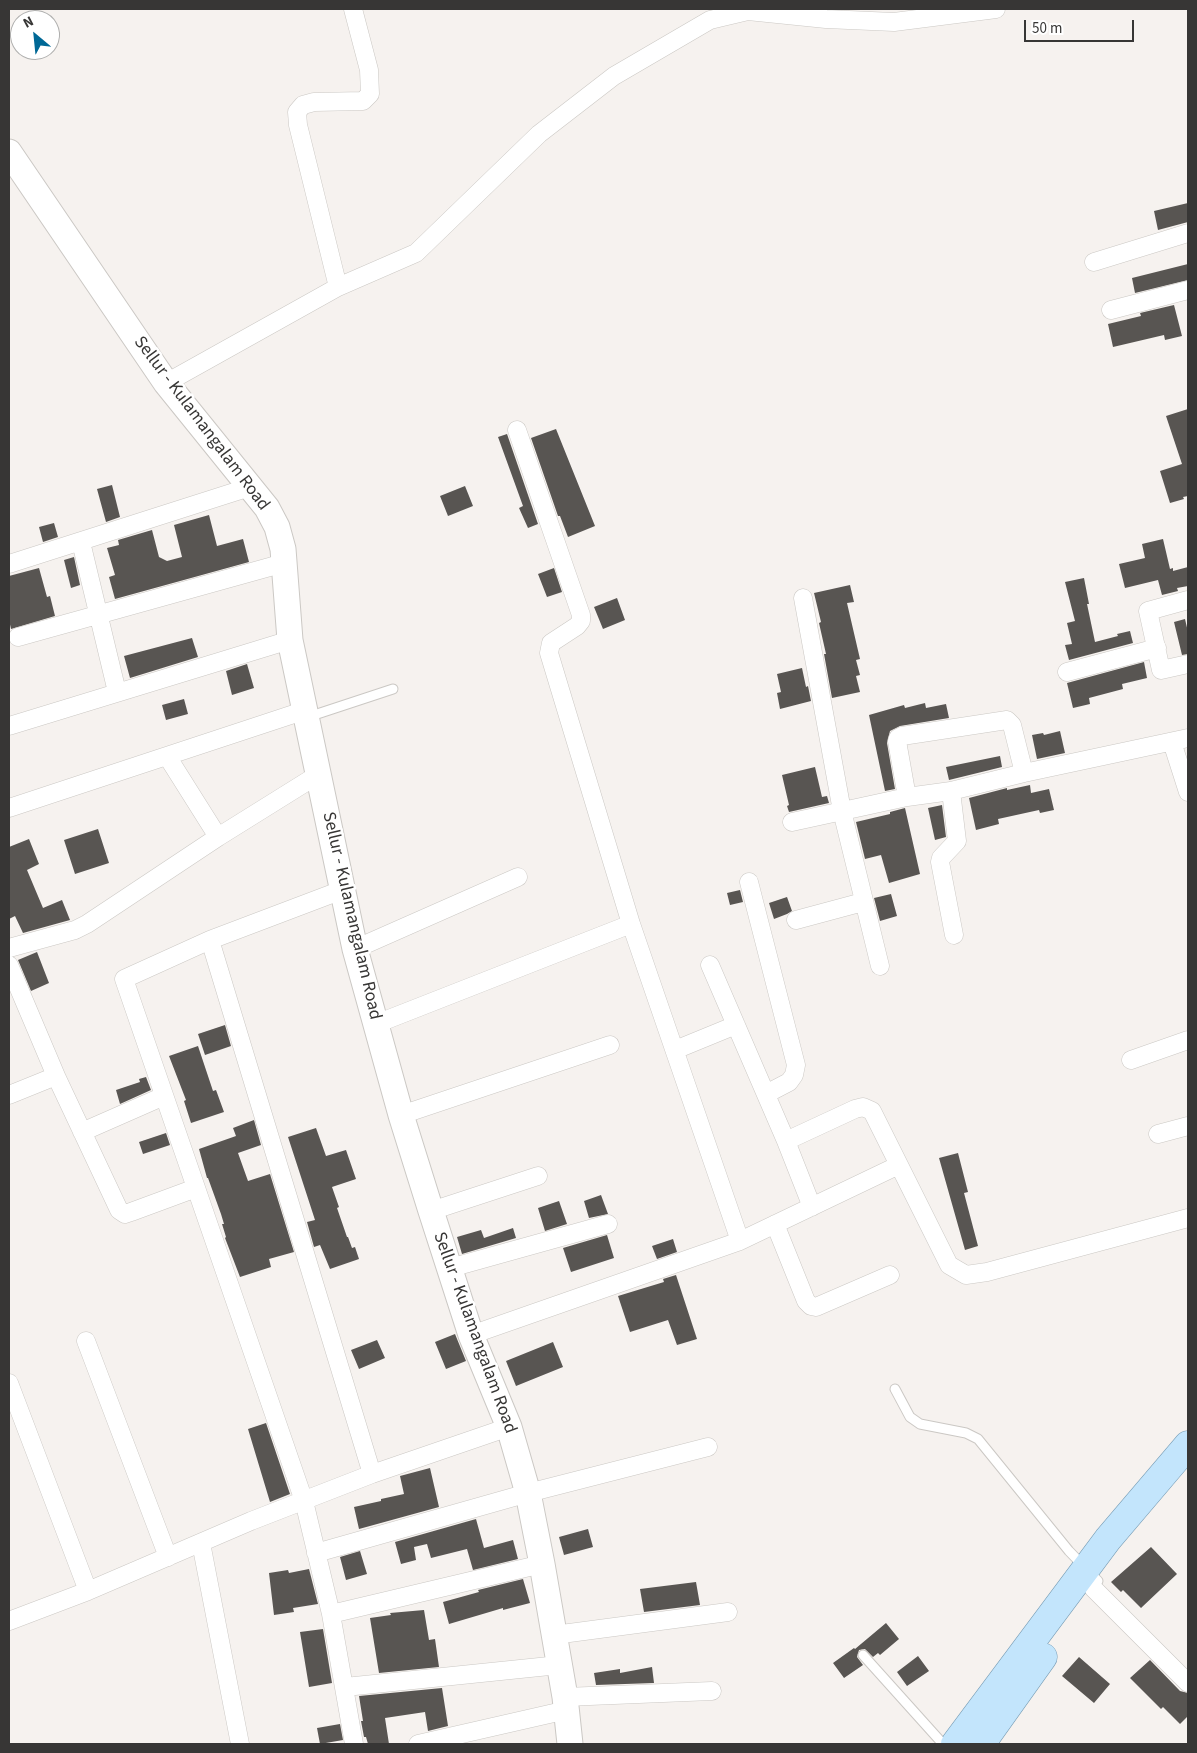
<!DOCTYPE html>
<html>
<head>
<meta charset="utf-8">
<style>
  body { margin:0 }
  #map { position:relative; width:1197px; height:1753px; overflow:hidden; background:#f6f2ef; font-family:"Source Sans 3",sans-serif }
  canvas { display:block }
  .frame { position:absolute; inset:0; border:10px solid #373635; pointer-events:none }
  .north { position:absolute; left:10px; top:10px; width:50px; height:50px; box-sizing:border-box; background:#fff; border:1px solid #afafae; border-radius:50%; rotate:332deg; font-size:14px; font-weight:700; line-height:20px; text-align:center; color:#373635 }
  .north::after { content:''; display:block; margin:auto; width:18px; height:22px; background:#006896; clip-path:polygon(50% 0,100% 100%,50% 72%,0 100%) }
  .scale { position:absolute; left:1024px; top:20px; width:110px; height:22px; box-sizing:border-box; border:2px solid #373635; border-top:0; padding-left:6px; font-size:15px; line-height:18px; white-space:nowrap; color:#373635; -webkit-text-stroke:4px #fff; paint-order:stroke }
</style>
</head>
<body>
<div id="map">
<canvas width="1197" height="1753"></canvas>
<div class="frame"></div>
<div class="north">N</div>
<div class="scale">50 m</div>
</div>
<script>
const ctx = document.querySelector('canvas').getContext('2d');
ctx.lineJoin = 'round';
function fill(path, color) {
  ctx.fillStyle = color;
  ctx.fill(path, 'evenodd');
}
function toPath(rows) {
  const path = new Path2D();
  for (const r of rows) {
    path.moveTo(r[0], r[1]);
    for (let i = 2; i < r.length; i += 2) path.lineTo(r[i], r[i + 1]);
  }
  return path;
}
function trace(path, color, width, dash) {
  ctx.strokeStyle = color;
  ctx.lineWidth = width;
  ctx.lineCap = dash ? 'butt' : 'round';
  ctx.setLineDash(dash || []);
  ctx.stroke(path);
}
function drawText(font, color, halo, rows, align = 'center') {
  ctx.font = font + ' "Source Sans 3",sans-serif';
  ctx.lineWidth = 5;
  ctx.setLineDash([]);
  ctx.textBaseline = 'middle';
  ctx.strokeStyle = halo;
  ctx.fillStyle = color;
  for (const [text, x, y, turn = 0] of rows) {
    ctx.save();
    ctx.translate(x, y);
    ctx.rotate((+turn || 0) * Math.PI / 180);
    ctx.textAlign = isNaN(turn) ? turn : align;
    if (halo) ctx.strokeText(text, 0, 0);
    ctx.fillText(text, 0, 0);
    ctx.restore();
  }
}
fill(toPath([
  [1188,203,1188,222,1158,230,1154,211],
  [1188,264,1188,280,1135,293,1132,278],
  [1174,305,1182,336,1165,340,1164,335,1113,347,1108,324,1141,316,1140,313],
  [1188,409,1188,496,1183,497,1184,499,1170,503,1160,471,1182,464,1166,416],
  [556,429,595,526,568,537,560,516,558,516,531,438],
  [507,434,538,524,528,528,519,508,523,506,498,437],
  [112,485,120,517,106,522,97,489],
  [465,486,473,506,448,516,440,496],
  [209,515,217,546,243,539,249,562,115,599,109,577,115,575,107,548,119,545,118,540,152,530,159,557,167,561,182,557,174,525],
  [54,523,58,537,43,542,39,527],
  [1163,539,1170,569,1173,568,1173,571,1188,567,1188,586,1177,588,1178,591,1162,595,1158,580,1125,588,1119,564,1145,558,1142,544],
  [74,557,80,585,71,588,64,560],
  [39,568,47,597,50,596,55,616,11,629,9,620,9,576],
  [554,568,562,592,547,597,538,574],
  [1084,578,1089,604,1087,604,1095,642,1118,636,1117,634,1130,631,1133,643,1069,660,1065,645,1072,644,1067,623,1075,621,1065,582],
  [850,585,854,602,847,603,860,659,856,660,860,675,856,676,860,692,832,698,824,654,826,654,819,623,821,622,814,593],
  [617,598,625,620,603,629,594,607],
  [1185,619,1188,632,1188,654,1182,655,1174,622],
  [192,638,198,657,130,678,124,656],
  [1144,662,1147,678,1122,684,1123,689,1089,698,1090,704,1073,708,1067,683],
  [247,664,254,688,232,695,226,671],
  [802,668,806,687,808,686,811,701,780,709,777,693,781,692,777,674],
  [184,699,188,714,166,720,162,705],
  [925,703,926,708,946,704,949,718,900,726,890,731,887,743,895,789,885,791,869,715,904,705,905,708],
  [1060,731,1065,753,1037,759,1032,735,1043,733,1044,735],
  [1000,756,1002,767,949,780,946,767],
  [815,767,822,797,827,796,829,803,789,812,787,806,789,805,782,775],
  [1030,785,1031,793,1049,789,1054,810,1040,813,1039,810,998,819,999,824,976,830,969,798,1007,788,1007,790],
  [942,805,946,837,935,840,928,808],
  [905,808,920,874,889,883,881,855,865,859,856,822,890,814,890,812],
  [98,829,109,863,75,874,64,840],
  [29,839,39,864,27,870,43,908,62,900,70,920,23,933,15,916,9,919,9,847],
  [740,890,743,902,730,905,727,893],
  [891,894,897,916,880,921,874,898],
  [787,897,792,911,787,914,774,919,769,903],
  [37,952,49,983,31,991,18,960],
  [225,1025,231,1046,205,1055,198,1034],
  [198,1046,213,1091,216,1090,224,1112,191,1123,184,1101,186,1100,169,1056],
  [146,1077,151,1090,120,1104,116,1090,140,1082,139,1079],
  [254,1120,261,1145,238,1153,248,1181,270,1174,294,1252,269,1259,271,1267,240,1277,225,1238,226,1237,222,1224,224,1224,221,1214,208,1178,207,1178,199,1149,236,1136,233,1128],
  [316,1128,326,1156,346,1150,356,1179,332,1187,339,1207,337,1208,347,1237,348,1237,352,1248,355,1247,359,1259,330,1269,320,1245,314,1247,307,1222,315,1220,288,1137],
  [166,1133,170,1145,143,1154,139,1142],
  [958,1153,968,1192,964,1193,978,1246,965,1250,939,1158],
  [601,1195,608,1214,589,1218,584,1201],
  [559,1201,567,1224,545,1231,538,1208],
  [513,1228,516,1238,462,1254,457,1237,481,1230,484,1238],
  [607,1235,614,1258,571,1272,563,1248],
  [673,1239,677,1252,657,1259,652,1246],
  [676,1275,697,1339,677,1345,668,1320,630,1332,618,1296,664,1282,663,1279],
  [455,1334,466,1361,446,1369,435,1342],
  [377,1340,385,1358,359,1369,351,1350],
  [553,1342,563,1367,516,1386,506,1361],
  [266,1423,290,1494,270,1502,248,1429],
  [430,1468,439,1507,359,1529,354,1507,381,1501,381,1499,404,1494,400,1476],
  [476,1519,484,1548,513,1540,518,1559,473,1570,467,1549,431,1558,427,1544,414,1547,416,1560,401,1564,395,1542],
  [588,1529,593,1547,564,1555,559,1537],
  [1151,1547,1177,1574,1141,1608,1123,1590,1121,1592,1111,1582],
  [360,1551,367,1574,346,1580,340,1557],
  [309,1569,318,1604,293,1608,294,1612,274,1615,269,1573,288,1570,289,1573],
  [523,1579,530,1603,503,1610,503,1608,449,1624,443,1602,479,1592,478,1590],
  [696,1582,700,1605,644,1612,640,1589],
  [424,1610,429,1640,435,1639,439,1667,379,1673,370,1618,391,1615,390,1613],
  [886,1623,899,1639,880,1655,878,1653,873,1657,865,1649,859,1650,857,1657,863,1665,844,1678,833,1663,854,1648,855,1649],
  [323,1629,332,1683,309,1687,300,1632],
  [918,1656,929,1671,907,1686,897,1672],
  [1079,1657,1110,1684,1094,1703,1062,1676],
  [1150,1660,1180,1691,1188,1693,1188,1716,1180,1724,1163,1707,1161,1709,1130,1678],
  [652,1667,654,1683,596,1685,594,1673,620,1669,620,1673],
  [442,1688,448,1726,428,1731,425,1712,385,1718,389,1744,368,1744,366,1737,364,1737,361,1721,363,1721,359,1696],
  [340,1724,343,1740,320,1744,317,1728]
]), '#585552');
const service = toPath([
  [308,717,393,689],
  [895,1389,910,1417,920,1424,966,1433,978,1439,1069,1551,1098,1581],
  [863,1655,943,1744]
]);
const minor = toPath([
  [1094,262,1188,233],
  [338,287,298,125,297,112,303,105,314,102,363,101,370,94,369,70,353,9],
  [1111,310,1188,290],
  [166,383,338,287,416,253,539,134,614,76,710,20,748,11,826,19,894,22,996,9],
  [517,430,581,615,581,621,577,626,551,643,549,653,631,924],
  [81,542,117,692],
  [9,564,250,487],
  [803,598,842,811,880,966],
  [1188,600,1148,611,1161,670,1188,664],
  [18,637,284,563],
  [1067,672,1157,648],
  [9,726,290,640],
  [1172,742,1188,792],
  [167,756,218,837],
  [951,791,957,841,941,858,940,862,954,935],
  [907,797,897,741,898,738,902,736,1007,720,1012,725,1024,773],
  [9,808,306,710],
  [792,822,907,797,951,791,1024,773,1188,738],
  [749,882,796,1065,794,1075,789,1082,766,1094],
  [342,890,210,940,372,1474],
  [796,920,863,902],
  [210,940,124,979,304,1501,331,1614,354,1744],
  [9,948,75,930,87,924,218,837,319,774],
  [355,949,518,877],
  [9,965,56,1076,119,1210,125,1214,131,1212,196,1188],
  [710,965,786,1141,812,1207],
  [376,1024,631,924,740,1241,471,1335],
  [675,1050,736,1025],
  [1131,1060,1188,1040],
  [9,1095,56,1076],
  [401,1115,610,1045],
  [82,1132,164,1096],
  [1158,1134,1188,1126],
  [786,1141,855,1109,863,1107,872,1111,949,1265,966,1275,987,1272,1188,1218],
  [431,1211,538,1176],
  [775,1224,806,1301,811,1306,816,1307,890,1275],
  [740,1241,899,1165],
  [450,1268,608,1224],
  [86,1341,168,1557],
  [9,1383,88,1591],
  [201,1543,240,1744],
  [316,1553,528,1493,708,1447],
  [1093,1588,1188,1683],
  [331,1614,542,1564],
  [9,1621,88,1591,251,1521,372,1474,509,1427],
  [554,1635,728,1612],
  [345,1687,559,1665],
  [565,1697,712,1691],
  [418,1744,567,1710]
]);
const secondary = toPath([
  [9,152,166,383,267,508,277,527,283,549,290,640,355,949,401,1115,431,1211,471,1335,509,1427,528,1493,542,1564,565,1697,570,1744]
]);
const primary = toPath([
  [955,1744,1108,1539,1188,1445],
  [981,1744,1043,1657]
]);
trace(service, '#cbc8c4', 11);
trace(minor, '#cbc8c4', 19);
trace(secondary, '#cbc8c4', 27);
trace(primary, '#789db5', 29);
trace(service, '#fff', 9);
trace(minor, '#fff', 18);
trace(secondary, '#fff', 25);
trace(primary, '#c3e5fc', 28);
drawText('18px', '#373635', '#fff', [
  ["Sellur - Kulamangalam Road",201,424,53],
  ["Sellur - Kulamangalam Road",351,916,77],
  ["Sellur - Kulamangalam Road",474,1333,70]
]);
</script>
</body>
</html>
